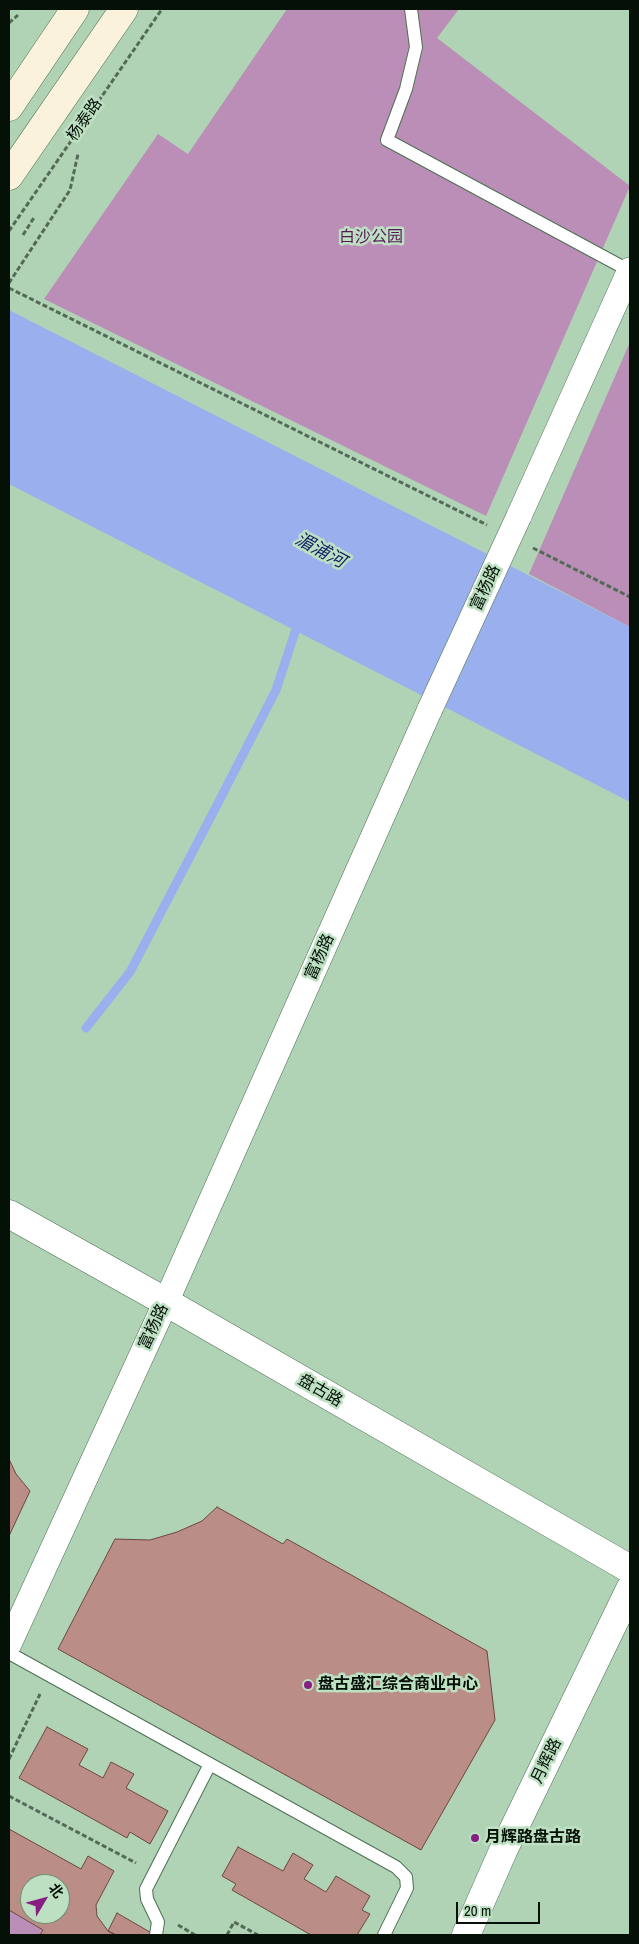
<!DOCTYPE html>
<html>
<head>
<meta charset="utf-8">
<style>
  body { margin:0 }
  #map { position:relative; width:639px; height:1944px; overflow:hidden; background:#b0d3b5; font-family:"Archivo Narrow","Noto Sans SC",sans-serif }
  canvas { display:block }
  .frame { position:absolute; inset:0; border:10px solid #051007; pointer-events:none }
  .north { position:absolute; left:20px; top:1874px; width:50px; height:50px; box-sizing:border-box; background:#bde0c2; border:1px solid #738d77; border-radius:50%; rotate:53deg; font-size:14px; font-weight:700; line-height:20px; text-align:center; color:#051007 }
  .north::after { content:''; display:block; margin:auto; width:18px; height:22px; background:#871e84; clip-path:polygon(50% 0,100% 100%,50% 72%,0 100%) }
  .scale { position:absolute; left:456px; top:1902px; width:84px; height:22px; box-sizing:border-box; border:2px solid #051007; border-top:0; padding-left:6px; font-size:15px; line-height:18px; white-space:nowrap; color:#051007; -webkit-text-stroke:4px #bde0c2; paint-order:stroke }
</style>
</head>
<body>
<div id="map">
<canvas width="639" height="1944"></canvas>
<div class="frame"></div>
<div class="north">北</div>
<div class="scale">20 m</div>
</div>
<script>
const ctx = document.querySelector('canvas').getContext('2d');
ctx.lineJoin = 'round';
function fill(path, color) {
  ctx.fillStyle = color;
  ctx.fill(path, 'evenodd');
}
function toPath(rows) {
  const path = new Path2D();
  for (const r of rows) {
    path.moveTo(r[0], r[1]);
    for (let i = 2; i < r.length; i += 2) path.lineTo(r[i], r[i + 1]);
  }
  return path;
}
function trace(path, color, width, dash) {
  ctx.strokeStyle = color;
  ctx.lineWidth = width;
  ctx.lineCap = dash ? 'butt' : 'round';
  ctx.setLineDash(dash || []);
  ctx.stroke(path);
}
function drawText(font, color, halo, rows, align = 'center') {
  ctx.font = font + ' "Archivo Narrow","Noto Sans SC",sans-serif';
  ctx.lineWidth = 5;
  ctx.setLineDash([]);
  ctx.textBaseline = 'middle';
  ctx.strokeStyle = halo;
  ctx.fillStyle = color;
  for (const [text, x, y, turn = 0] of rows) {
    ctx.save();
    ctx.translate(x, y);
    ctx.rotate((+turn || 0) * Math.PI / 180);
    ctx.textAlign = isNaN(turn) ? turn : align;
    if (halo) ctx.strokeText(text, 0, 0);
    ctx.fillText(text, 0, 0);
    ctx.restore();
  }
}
fill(toPath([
  [287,9,459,9,437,38,630,186,486,516,44,299,158,134,188,154],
  [630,342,630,627,529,574],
  [9,1910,43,1930,40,1935,9,1935]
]), '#ba8eb6');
fill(toPath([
  [9,310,630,627,630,802,9,484]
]), '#9ab0ee');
trace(toPath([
  [86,1028,130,972,216,807,276,690,299,620]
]), '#9ab0ee', 9);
const building = toPath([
  [9,1459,16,1474,30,1491,9,1536,9,1459],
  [217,1507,283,1544,287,1539,487,1651,495,1720,421,1850,58,1649,115,1539,150,1540,177,1532,202,1521,217,1507],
  [47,1727,88,1749,79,1765,103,1778,111,1762,134,1774,126,1788,168,1811,150,1844,130,1832,127,1838,19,1778,47,1727],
  [9,1829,81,1869,88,1856,114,1871,96,1905,97,1916,108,1931,116,1935,40,1935,43,1930,9,1910,9,1829],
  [30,1884,60,1884,60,1914,30,1914,30,1884],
  [238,1847,283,1871,293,1853,313,1865,304,1879,326,1892,336,1876,370,1896,362,1910,370,1914,357,1935,311,1935,232,1890,236,1884,222,1876,238,1847],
  [117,1913,155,1935,116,1935,108,1931,117,1913]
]);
fill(building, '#ba8d86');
trace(building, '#6d4640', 1);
const service = toPath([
  [411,9,416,47,406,89,387,140,630,271],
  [9,1653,396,1867,406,1877,407,1888,384,1935],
  [156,1935,158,1922,147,1899,146,1889,210,1764]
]);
const minor = toPath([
  [519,516,630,270],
  [9,1644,166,1302,430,709]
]);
const tertiary = toPath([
  [9,1214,166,1302,630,1569],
  [466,1935,503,1851,630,1589]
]);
const secondary = toPath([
  [9,107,75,9],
  [9,176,124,9]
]);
trace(service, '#4f6f54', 14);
trace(minor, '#4f6f54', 26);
trace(tertiary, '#4f6f54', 29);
trace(secondary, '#4f6f54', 29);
trace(toPath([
  [9,23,18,15],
  [9,231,162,9],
  [23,235,35,216],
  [9,283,70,190,78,154],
  [9,288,487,525],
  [533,548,630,597],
  [9,1759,40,1694],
  [9,1796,136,1863],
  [178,1925,195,1935],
  [227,1935,234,1922,258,1935]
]), '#546a58', 3, [5, 2.5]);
trace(service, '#fff', 12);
trace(minor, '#fff', 25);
trace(tertiary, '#fff', 28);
trace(secondary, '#faf2db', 28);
const minorBridge = toPath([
  [430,709,519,516]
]);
trace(minorBridge, '#4f6f54', 26, []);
trace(minorBridge, '#fff', 25);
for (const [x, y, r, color] of [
  [308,1685,5,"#871e84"],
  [475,1838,5,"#871e84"]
]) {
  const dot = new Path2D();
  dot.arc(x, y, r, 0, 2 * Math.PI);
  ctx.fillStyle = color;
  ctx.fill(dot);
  trace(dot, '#bde0c2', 2);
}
drawText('16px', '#051007', '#bde0c2', [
  ["杨泰路",85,120,-55],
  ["富杨路",486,588,-65],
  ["富杨路",320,957,-66],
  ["富杨路",154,1327,-65],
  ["盘古路",320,1391,30],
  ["月辉路",547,1761,-64]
]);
drawText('16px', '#581756', '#bde0c2', [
  ["白沙公园",371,238]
]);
drawText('bold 16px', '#051007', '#bde0c2', [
  ["盘古盛汇综合商业中心",318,1685],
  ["月辉路盘古路",485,1838]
], 'left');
drawText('italic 18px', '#131f65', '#bde0c2', [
  ["湄浦河",320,551,28]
]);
</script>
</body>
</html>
